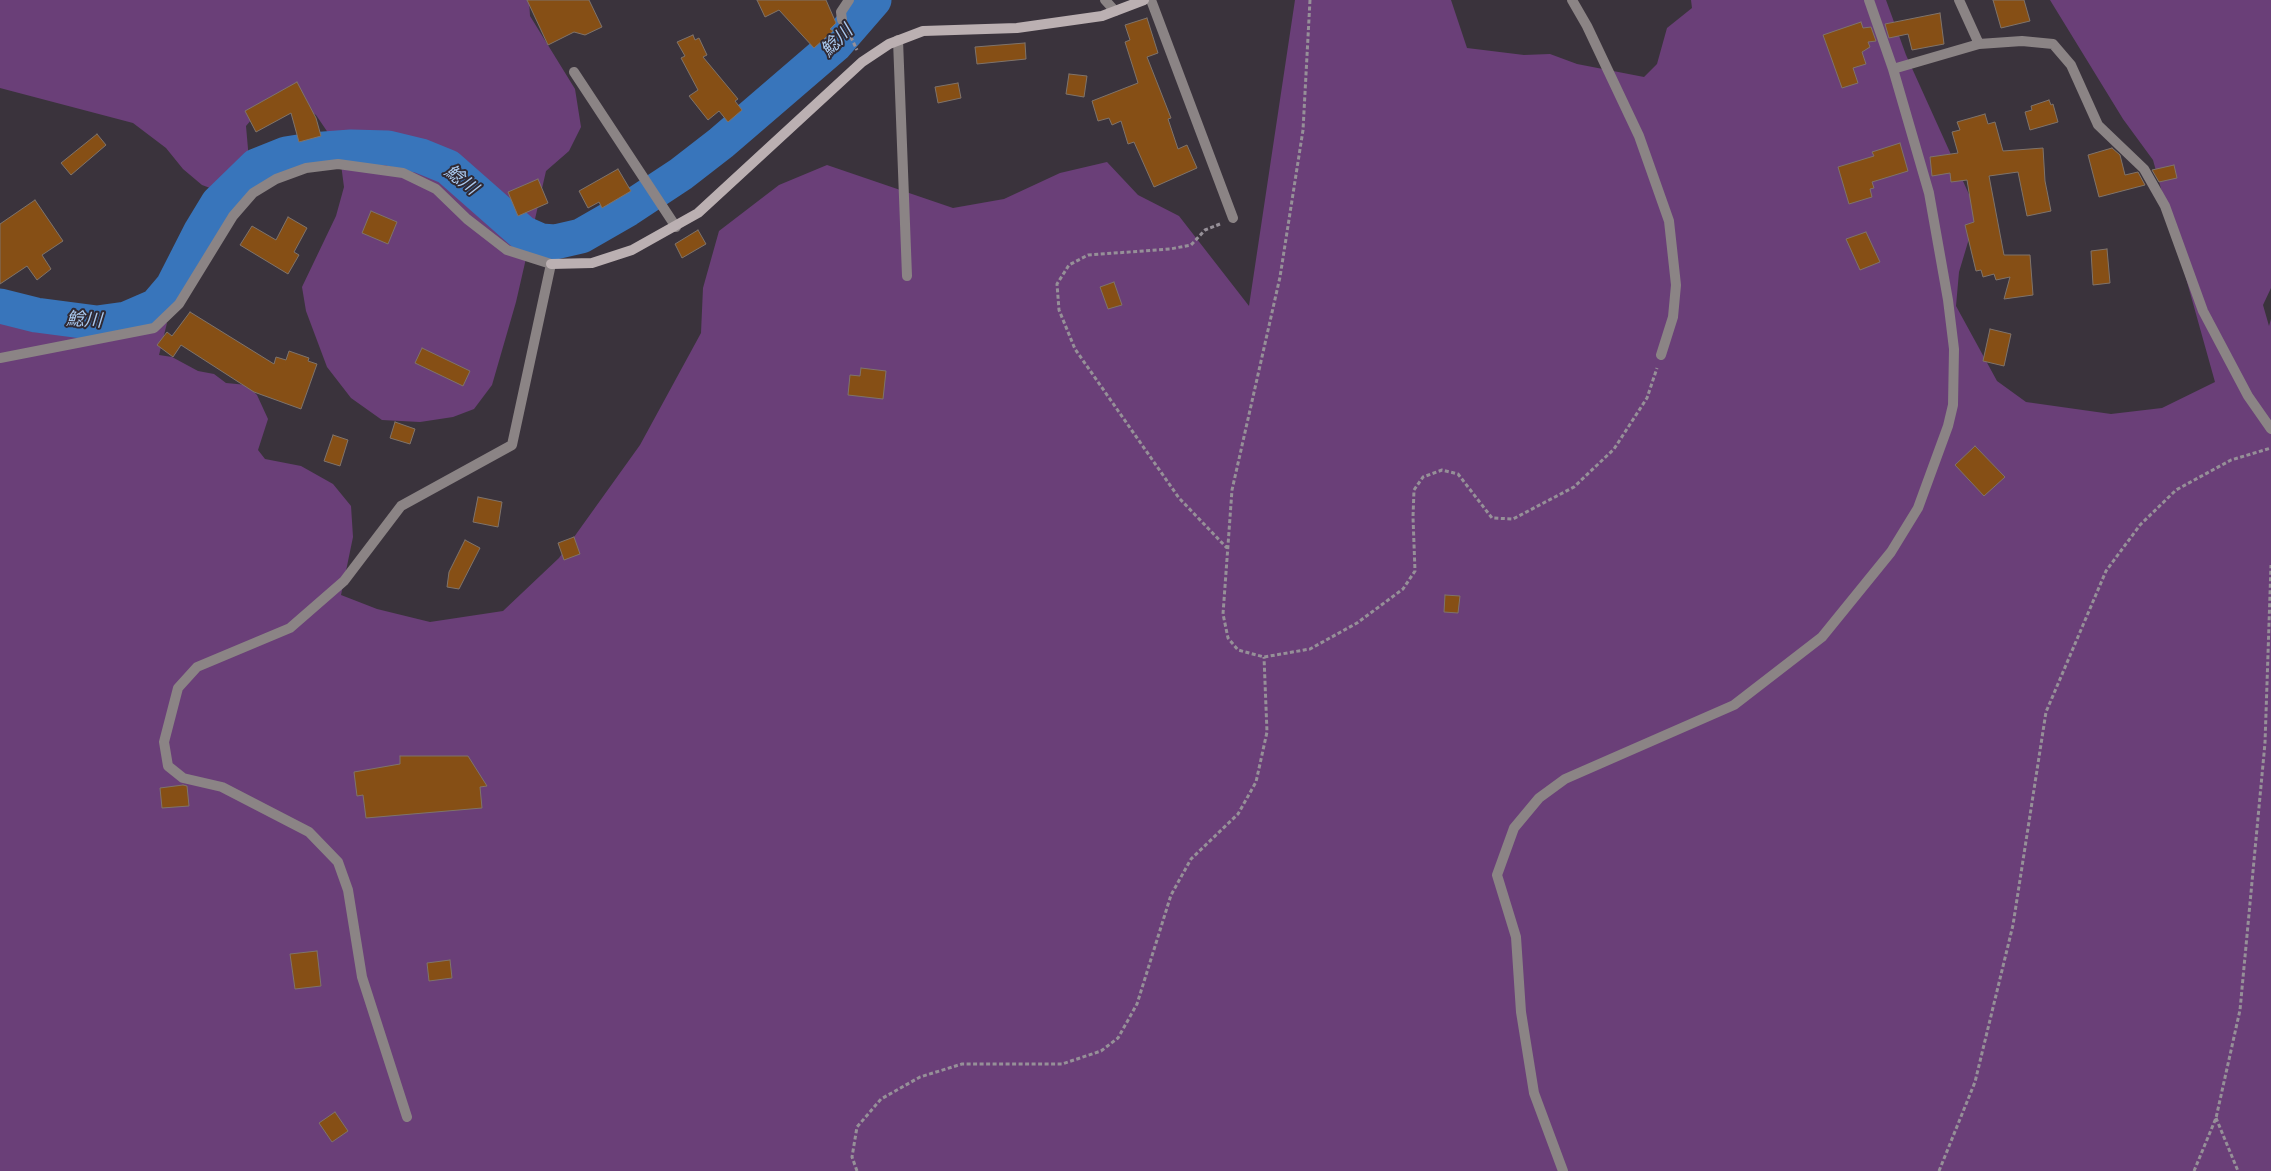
<!DOCTYPE html>
<html>
<head>
<meta charset="utf-8">
<style>
  body { margin:0 }
  canvas { display:block; background:#3a333c }
</style>
</head>
<body>
<canvas width="2271" height="1171"></canvas>
<script>
const ctx = document.querySelector('canvas').getContext('2d');
ctx.lineJoin = 'round';
function fill(path, color) {
  ctx.fillStyle = color;
  ctx.fill(path, 'evenodd');
}
function toPath(rows) {
  const path = new Path2D();
  for (const r of rows) {
    path.moveTo(r[0], r[1]);
    for (let i = 2; i < r.length; i += 2) path.lineTo(r[i], r[i + 1]);
  }
  return path;
}
function trace(path, color, width, dash) {
  ctx.strokeStyle = color;
  ctx.lineWidth = width;
  ctx.lineCap = dash ? 'butt' : 'round';
  ctx.setLineDash(dash || []);
  ctx.stroke(path);
}
function drawText(font, color, halo, rows, align = 'center') {
  ctx.font = font + ' Raleway,"Noto Sans JP",sans-serif';
  ctx.lineWidth = 4;
  ctx.setLineDash([]);
  ctx.textBaseline = 'middle';
  ctx.strokeStyle = halo;
  ctx.fillStyle = color;
  for (const [text, x, y, turn = 0] of rows) {
    ctx.save();
    ctx.translate(x, y);
    ctx.rotate((+turn || 0) * Math.PI / 180);
    ctx.textAlign = isNaN(turn) ? turn : align;
    if (halo) ctx.strokeText(text, 0, 0);
    ctx.fillText(text, 0, 0);
    ctx.restore();
  }
}
fill(toPath([
  [0,0,529,0,530,16,575,89,581,127,569,151,546,171,516,302,492,385,474,409,453,417,420,422,382,420,351,398,327,367,306,311,302,287,336,216,344,187,339,149,316,115,292,98,263,106,246,126,250,172,221,192,202,185,183,169,166,148,133,123,0,88],
  [1295,0,1451,0,1467,48,1524,55,1550,54,1577,64,1644,77,1657,64,1667,28,1692,8,1691,0,1886,0,1906,55,1972,201,1974,222,1959,272,1956,306,1997,381,2026,402,2111,414,2162,408,2215,382,2153,160,2123,119,2050,0,2271,0,2271,288,2263,305,2269,326,2271,319,2271,1171,0,1171,0,293,51,310,81,310,104,318,131,312,140,326,167,323,159,355,172,357,198,371,214,374,226,383,247,385,257,395,268,419,258,450,265,459,301,466,333,484,351,506,353,537,341,595,377,609,430,622,503,611,559,558,640,445,701,333,703,288,719,231,779,185,827,165,953,208,1004,199,1060,173,1107,162,1138,195,1179,216,1249,306]
]), '#6a3f78');
trace(toPath([
  [0,306,36,315,97,323,126,319,156,306,173,286,201,231,218,203,256,166,286,154,311,150,351,147,388,148,421,156,448,167,523,233,541,241,555,242,581,236,628,209,681,174,721,143,835,45,874,0]
]), '#3875bb', 35);
const building = toPath([
  [527,0,589,0,602,27,585,35,574,32,548,45,527,0],
  [757,0,826,0,836,23,830,29,833,31,814,48,779,10,765,17,757,0],
  [1993,0,2024,0,2030,21,2001,28,1993,0],
  [1940,13,1944,44,1912,50,1908,34,1889,38,1885,24,1940,13],
  [1147,18,1158,53,1147,57,1171,118,1168,119,1178,149,1187,145,1197,168,1154,187,1134,142,1128,144,1121,121,1112,125,1109,118,1098,121,1092,101,1138,83,1125,42,1130,40,1125,25,1147,18],
  [1861,22,1863,28,1871,27,1876,41,1868,42,1870,47,1862,52,1866,64,1853,68,1858,83,1842,88,1823,35,1861,22],
  [693,35,695,40,699,38,707,55,703,57,738,99,735,101,742,110,728,122,719,111,708,120,689,96,698,90,681,58,685,56,677,42,693,35],
  [1025,43,1026,59,977,64,975,47,1025,43],
  [1069,74,1087,76,1084,97,1066,94,1069,74],
  [297,82,316,118,321,136,299,142,291,113,256,132,245,111,297,82],
  [958,83,961,98,938,103,935,87,958,83],
  [2049,100,2051,105,2053,104,2058,122,2030,130,2025,112,2032,110,2031,106,2049,100],
  [1985,114,1988,124,1995,122,2003,151,2043,148,2045,181,2051,211,2027,216,2018,172,1989,176,2004,255,2030,255,2033,295,2004,299,2010,277,1996,280,1994,274,1983,277,1981,270,1976,271,1965,225,1974,222,1967,180,1951,182,1950,173,1932,176,1930,157,1958,153,1952,132,1960,130,1957,122,1985,114],
  [97,134,106,145,71,175,61,163,97,134],
  [1900,143,1908,171,1872,182,1874,188,1870,189,1872,197,1849,204,1838,167,1874,156,1872,152,1900,143],
  [2112,148,2120,155,2125,175,2138,172,2145,185,2099,197,2088,155,2112,148],
  [2174,165,2177,178,2159,182,2152,170,2174,165],
  [618,169,631,191,602,208,599,202,588,208,579,191,618,169],
  [538,179,548,203,518,216,508,192,538,179],
  [35,200,63,241,42,255,51,269,37,280,27,266,0,284,0,224,35,200],
  [371,211,397,222,388,244,362,233,371,211],
  [288,217,307,228,294,252,299,255,288,274,240,245,252,226,276,240,288,217],
  [698,230,706,244,682,258,675,244,698,230],
  [1866,232,1880,262,1860,270,1846,239,1866,232],
  [2107,249,2110,283,2093,285,2091,251,2107,249],
  [1114,282,1122,305,1108,309,1100,287,1114,282],
  [190,312,274,364,276,357,286,360,289,351,309,358,308,361,317,364,301,409,254,392,181,345,173,357,157,345,167,332,172,336,190,312],
  [1990,329,2011,334,2004,366,1983,361,1990,329],
  [422,348,470,371,463,386,415,363,422,348],
  [861,368,886,371,883,399,848,395,850,375,860,376,861,368],
  [395,422,415,429,410,444,390,438,395,422],
  [333,435,348,440,340,466,324,461,333,435],
  [1975,446,2005,477,1984,496,1955,465,1975,446],
  [478,497,502,502,498,527,473,522,478,497],
  [574,537,580,554,564,560,558,543,574,537],
  [465,540,480,548,459,589,447,587,449,572,465,540],
  [1445,595,1460,596,1458,613,1444,612,1445,595],
  [400,756,468,756,487,786,480,787,482,808,366,818,363,795,357,796,354,772,400,764,400,756],
  [183,785,187,786,189,806,162,808,160,788,183,785],
  [317,951,321,986,295,989,290,954,317,951],
  [450,960,452,978,429,981,427,963,450,960],
  [335,1112,348,1131,332,1142,319,1123,335,1112]
]);
fill(building, '#864f15');
trace(building, '#7f736a', 1);
trace(toPath([
  [1310,0,1303,130,1280,277,1232,490,1223,614,1228,638,1238,650,1264,657,1310,649,1357,623,1403,589,1415,571,1413,517,1414,490,1423,477,1442,470,1458,474,1492,518,1513,519,1574,487,1614,449,1647,398,1657,368],
  [848,31,857,50],
  [1220,224,1205,230,1191,245,1170,249,1088,255,1069,265,1057,284,1059,310,1075,349,1179,498,1227,548],
  [2216,1118,2238,1171],
  [857,1171,852,1157,857,1127,881,1099,920,1077,962,1064,1062,1064,1101,1051,1118,1038,1137,1004,1171,895,1191,859,1238,814,1256,782,1267,732,1264,657],
  [1939,1171,1975,1082,2013,925,2046,712,2106,571,2140,525,2176,490,2231,460,2271,448],
  [2194,1171,2216,1118,2240,1010,2265,743,2271,565]
]), '#969098', 3, [4, 2.5]);
trace(toPath([
  [1105,0,1115,11],
  [1151,0,1233,218],
  [1572,0,1587,26,1639,136,1669,221,1676,285,1673,317,1661,355],
  [1959,0,1979,44],
  [842,20,841,12,849,0],
  [898,40,907,276],
  [1893,69,1979,44,2022,41,2053,44,2071,65,2098,125,2144,169,2165,206,2203,311,2248,396,2271,429],
  [574,72,676,227],
  [0,358,154,328,179,304,233,216,253,193,276,179,306,168,338,164,403,173,436,189,467,219,507,250,551,264,512,445,401,506,344,581,290,628,197,667,178,688,164,742,168,766,183,778,222,787,309,832,338,862,348,890,362,977,407,1117],
  [1563,1171,1534,1093,1521,1012,1516,937,1497,875,1514,828,1539,798,1565,779,1734,705,1822,637,1891,552,1918,508,1948,426,1953,405,1954,349,1948,300,1929,193,1893,69,1869,0]
]), '#8b8485', 10);
trace(toPath([
  [551,264,592,263,632,250,698,213,862,62,889,44,923,31,1017,28,1102,16,1144,0]
]), '#bbb0b2', 10);
drawText('italic 18px', '#aac9ee', '#302932', [
  ["鯰川",837,41,-45],
  ["鯰川",461,180,38],
  ["鯰川",84,320,3]
]);
</script>
</body>
</html>
